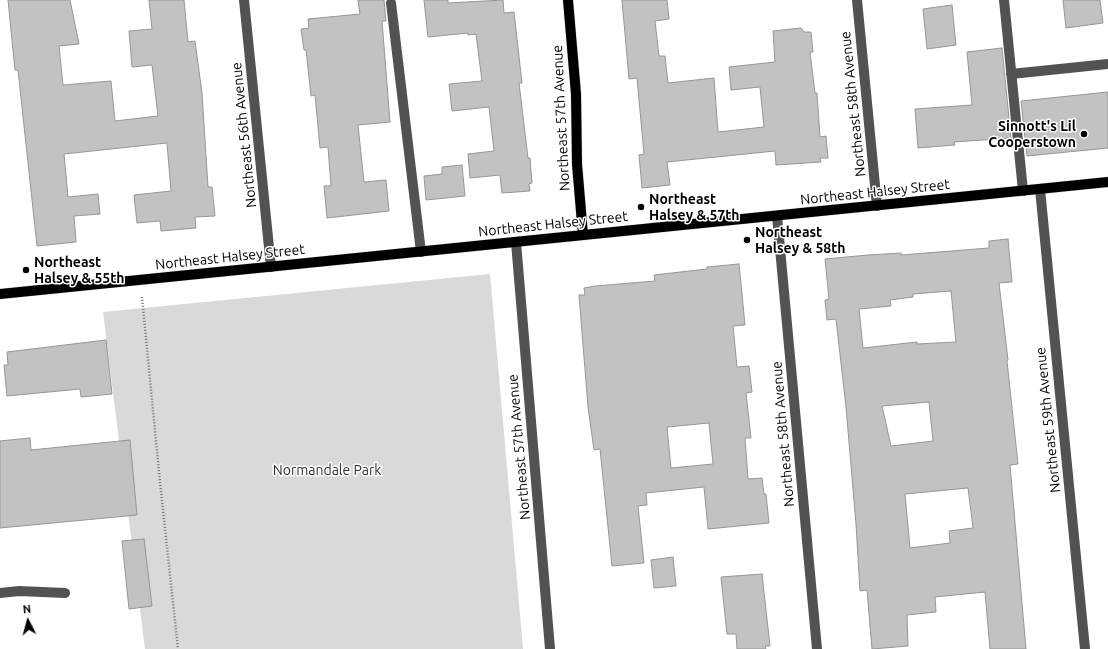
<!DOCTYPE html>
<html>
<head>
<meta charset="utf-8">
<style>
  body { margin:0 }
  #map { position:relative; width:1108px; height:649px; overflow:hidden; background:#fff; font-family:Ubuntu,sans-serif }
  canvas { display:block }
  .north { position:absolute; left:8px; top:601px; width:40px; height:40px; -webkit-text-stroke:3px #fff; paint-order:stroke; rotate:354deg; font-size:11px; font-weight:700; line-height:16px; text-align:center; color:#000 }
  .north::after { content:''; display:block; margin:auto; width:14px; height:18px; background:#000; clip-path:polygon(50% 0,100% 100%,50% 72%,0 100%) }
</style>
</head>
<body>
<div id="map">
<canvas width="1108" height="649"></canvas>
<div class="north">N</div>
</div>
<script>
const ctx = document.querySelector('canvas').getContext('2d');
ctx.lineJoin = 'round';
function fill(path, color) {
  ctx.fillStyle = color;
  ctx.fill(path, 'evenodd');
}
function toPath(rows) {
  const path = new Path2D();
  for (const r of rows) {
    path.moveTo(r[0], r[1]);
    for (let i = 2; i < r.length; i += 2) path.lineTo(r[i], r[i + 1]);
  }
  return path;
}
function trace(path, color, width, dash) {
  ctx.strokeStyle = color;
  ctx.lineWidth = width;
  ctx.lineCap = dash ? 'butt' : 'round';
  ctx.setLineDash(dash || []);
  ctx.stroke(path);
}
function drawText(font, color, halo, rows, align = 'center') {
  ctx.font = font + ' Ubuntu,sans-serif';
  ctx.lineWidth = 3;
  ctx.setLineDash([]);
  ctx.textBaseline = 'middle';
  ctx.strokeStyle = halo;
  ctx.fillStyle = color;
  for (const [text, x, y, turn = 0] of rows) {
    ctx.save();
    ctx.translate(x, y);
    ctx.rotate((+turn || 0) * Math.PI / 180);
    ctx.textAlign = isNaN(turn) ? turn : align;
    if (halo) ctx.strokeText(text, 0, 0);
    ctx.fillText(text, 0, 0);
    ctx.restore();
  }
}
fill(toPath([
  [490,274,523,649,145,649,103,312]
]), '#d9d9d9');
const building = toPath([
  [8,0,70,0,79,44,59,46,63,85,111,81,115,121,158,116,152,65,132,67,129,31,152,29,149,0,184,0,188,42,195,41,202,93,208,187,212,187,215,216,195,217,196,228,161,231,160,221,137,223,134,195,171,191,167,143,64,154,68,197,98,194,100,214,74,216,76,242,37,246,18,70,15,70,8,0],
  [358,0,384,0,386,21,382,21,390,122,358,125,364,182,386,180,389,211,327,218,324,186,331,186,328,147,320,148,315,95,311,96,306,50,304,50,301,29,309,28,308,19,360,14,358,0],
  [424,0,448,0,448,3,503,0,504,13,514,12,522,83,519,83,528,158,530,158,532,183,529,184,530,191,502,193,500,175,470,178,468,154,494,151,489,107,452,111,449,84,482,81,476,34,468,35,468,33,428,37,424,0],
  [622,0,667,0,669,19,655,21,659,56,665,56,668,83,714,78,718,132,764,127,760,87,731,90,729,67,775,62,773,31,801,28,804,32,811,32,813,52,810,52,815,93,817,93,820,137,826,136,828,158,820,158,821,162,776,165,775,151,667,162,670,185,642,188,639,155,644,154,637,78,629,79,622,0],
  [1063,0,1100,0,1103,23,1066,28,1063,0],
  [952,5,956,45,927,49,923,9,952,5],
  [1002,48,1011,138,954,142,955,145,918,148,915,109,972,105,967,52,1002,48],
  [1108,92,1108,148,1027,156,1021,101,1108,92],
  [462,165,465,196,426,200,424,176,442,174,442,167,462,165],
  [1008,239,1012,282,999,283,1008,360,1007,361,1018,464,1010,465,1026,649,990,649,985,592,935,597,936,612,907,615,908,646,872,649,867,590,860,591,856,524,846,407,836,319,827,320,825,300,829,299,825,259,868,255,901,253,901,255,989,248,989,241,1008,239],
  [951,291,956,342,917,344,917,342,863,348,859,309,891,306,890,300,913,297,913,294,951,291],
  [929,402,933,441,891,446,882,406,929,402],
  [968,488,973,528,949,531,950,543,910,548,905,494,968,488],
  [739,264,745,325,733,326,737,367,749,366,752,392,746,393,751,438,745,438,748,479,762,478,764,494,766,494,769,523,708,529,704,487,646,493,647,505,638,506,644,563,612,566,600,449,594,450,588,407,579,295,585,295,584,288,595,286,655,281,654,275,707,269,707,267,739,264],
  [709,423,713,464,671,468,667,427,709,423],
  [106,340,112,394,81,397,80,389,7,396,4,365,8,365,7,352,106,340],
  [30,438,31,450,130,440,137,515,0,528,0,441,30,438],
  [144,539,152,606,129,609,122,541,144,539],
  [673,557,676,586,654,588,651,560,673,557],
  [762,574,770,646,765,646,766,649,737,649,736,634,727,634,721,577,762,574]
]);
fill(building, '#c2c2c2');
trace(building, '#969696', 1);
const major = toPath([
  [568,0,576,94,577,164,583,235],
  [0,294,1108,182]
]);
trace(major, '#dbdbdb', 11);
trace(toPath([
  [142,297,160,482,178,649]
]), '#747474', 2.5, [1, 2]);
trace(toPath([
  [244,0,271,267],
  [857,0,877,206],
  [1004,0,1023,191],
  [391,3,421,252],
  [1011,74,1108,64],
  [1040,189,1085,649],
  [777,216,817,649],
  [516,242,550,649],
  [0,593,19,591,65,593]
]), '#525252', 10);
trace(major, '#000', 10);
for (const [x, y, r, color] of [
  [1084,134,4,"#000"],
  [641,207,4,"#000"],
  [747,240,4,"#000"],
  [26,270,4,"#000"]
]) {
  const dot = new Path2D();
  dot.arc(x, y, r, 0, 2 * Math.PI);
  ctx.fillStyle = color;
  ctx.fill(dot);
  trace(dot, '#fff', 1.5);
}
drawText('14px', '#000', '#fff', [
  ["Northeast 58th Avenue",853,104,-96],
  ["Northeast 57th Avenue",561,118,-93],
  ["Northeast 56th Avenue",244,135,-96],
  ["Northeast Halsey Street",875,192,-6],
  ["Northeast Halsey Street",553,224,-6],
  ["Northeast Halsey Street",230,257,-6],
  ["Northeast 59th Avenue",1048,420,-96],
  ["Northeast 58th Avenue",783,434,-95],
  ["Northeast 57th Avenue",519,447,-95]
]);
drawText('bold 14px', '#000', '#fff', [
  ["Sinnott's Lil",1076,126,"right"],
  ["Cooperstown",1076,142,"right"],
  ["Northeast",649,199],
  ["Halsey & 57th",649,215],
  ["Northeast",755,232],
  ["Halsey & 58th",755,248],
  ["Northeast",34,262],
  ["Halsey & 55th",34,278]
], 'left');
drawText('14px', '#303030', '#fff', [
  ["Normandale Park",327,470]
]);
</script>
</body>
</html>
